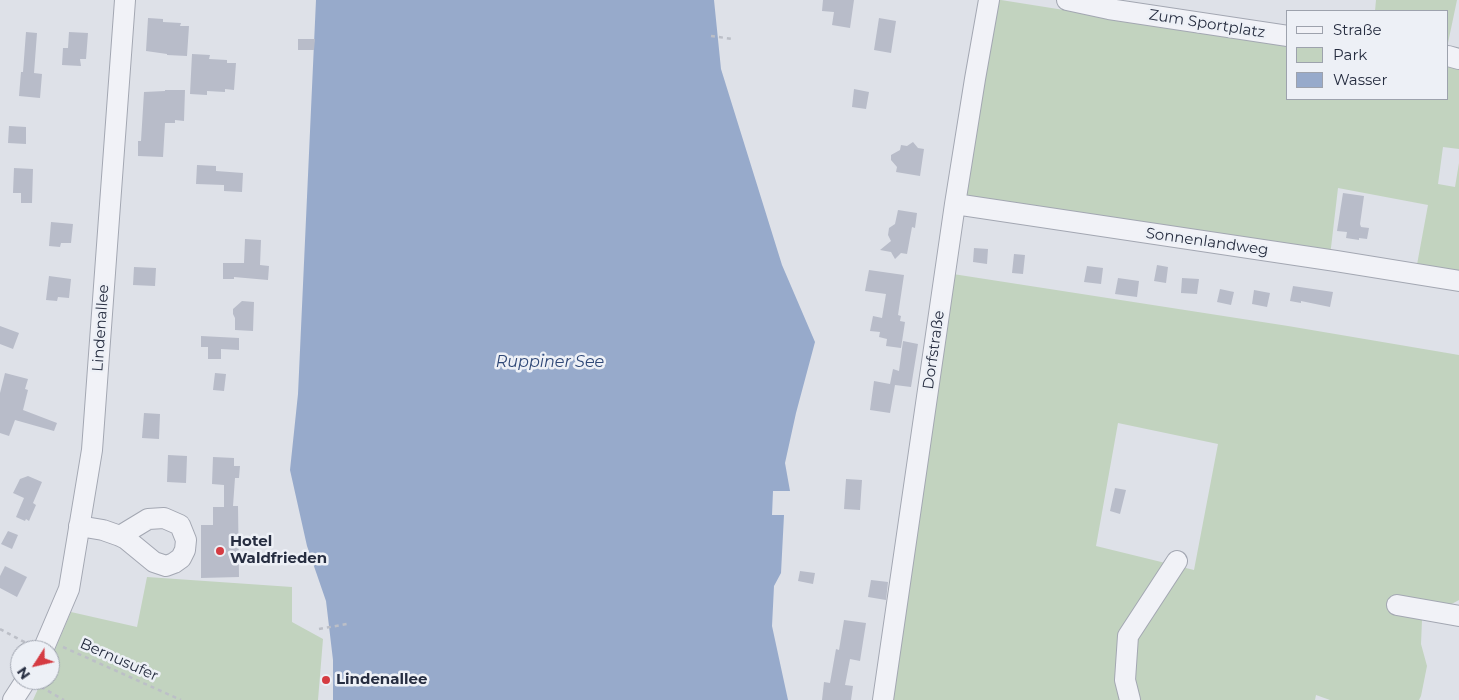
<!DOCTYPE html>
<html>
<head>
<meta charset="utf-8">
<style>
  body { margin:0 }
  #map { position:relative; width:1459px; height:700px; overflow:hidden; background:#dee1e8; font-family:Montserrat,sans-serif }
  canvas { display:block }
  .legend { position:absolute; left:1286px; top:10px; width:162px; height:90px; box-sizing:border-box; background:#edf0f6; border:1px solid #9da2ad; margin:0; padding:6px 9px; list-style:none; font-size:15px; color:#262d40 }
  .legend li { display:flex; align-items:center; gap:10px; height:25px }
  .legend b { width:25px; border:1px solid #9da2ad }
  .north { position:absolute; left:10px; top:640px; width:50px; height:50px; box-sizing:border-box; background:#edf0f6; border:1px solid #9da2ad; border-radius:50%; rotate:235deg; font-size:14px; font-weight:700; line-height:20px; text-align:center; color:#262d40 }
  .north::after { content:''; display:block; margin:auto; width:18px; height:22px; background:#d53b42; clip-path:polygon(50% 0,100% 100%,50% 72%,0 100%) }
</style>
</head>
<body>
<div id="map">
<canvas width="1459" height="700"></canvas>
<ul class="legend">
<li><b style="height:6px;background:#f1f2f7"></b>Straße</li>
<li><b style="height:14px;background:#c2d3bf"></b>Park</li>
<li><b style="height:14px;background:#97aacb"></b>Wasser</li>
</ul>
<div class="north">N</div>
</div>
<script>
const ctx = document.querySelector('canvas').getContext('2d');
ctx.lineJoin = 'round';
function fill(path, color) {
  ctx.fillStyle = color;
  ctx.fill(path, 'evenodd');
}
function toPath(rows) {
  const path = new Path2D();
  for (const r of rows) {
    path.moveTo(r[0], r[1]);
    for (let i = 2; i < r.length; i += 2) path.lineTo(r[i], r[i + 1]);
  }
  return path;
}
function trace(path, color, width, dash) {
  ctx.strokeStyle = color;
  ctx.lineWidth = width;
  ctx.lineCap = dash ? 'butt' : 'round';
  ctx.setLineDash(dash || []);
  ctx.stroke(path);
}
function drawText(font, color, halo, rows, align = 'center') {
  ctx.font = font + ' Montserrat,sans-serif';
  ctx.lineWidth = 5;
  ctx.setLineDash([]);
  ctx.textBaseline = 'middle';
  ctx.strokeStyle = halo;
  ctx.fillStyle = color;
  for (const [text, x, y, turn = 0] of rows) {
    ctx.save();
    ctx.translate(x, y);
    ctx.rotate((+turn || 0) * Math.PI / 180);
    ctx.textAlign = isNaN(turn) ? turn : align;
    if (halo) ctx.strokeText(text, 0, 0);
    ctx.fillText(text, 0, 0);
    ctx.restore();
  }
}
fill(toPath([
  [992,0,1001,0,1253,40,1288,43,1288,99,1448,99,1448,60,1459,63,1459,149,1443,147,1438,184,1455,187,1459,163,1459,277,1416,270,1428,205,1338,188,1330,256,956,203],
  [1376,0,1457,0,1448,43,1448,11,1375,11],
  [953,274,1288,326,1459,355,1459,600,1422,620,1421,644,1427,666,1421,696,1419,700,1330,700,1316,695,1315,700,887,700],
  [1118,423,1218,444,1194,570,1096,546],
  [147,577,292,587,292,622,323,639,318,700,33,700,42,680,50,680,50,661,71,612,137,627]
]), '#c2d3bf');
fill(toPath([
  [316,0,714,0,721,69,782,265,815,342,796,413,785,463,790,491,773,491,772,515,784,515,781,573,774,586,772,626,788,700,333,700,333,660,326,601,307,546,290,470,298,394]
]), '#97aacb');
fill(toPath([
  [823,0,854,0,850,28,832,25,834,12,822,11],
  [148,18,163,19,163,22,181,23,180,26,189,26,187,56,167,55,167,54,146,51],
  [879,18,896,21,891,53,874,50],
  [26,32,37,33,34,73,42,74,40,98,19,96,21,72,23,72],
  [69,32,88,33,86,59,80,59,81,66,62,65,63,48,68,48],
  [298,39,315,39,314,50,298,50],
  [192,54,210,55,209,59,227,60,227,63,236,63,234,90,225,89,225,92,207,91,207,95,190,94],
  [854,89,869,92,866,109,852,107],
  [165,90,185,90,184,121,175,120,175,123,165,123,163,157,138,156,138,141,141,141,144,92,165,91],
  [9,126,26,127,26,144,8,143],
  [913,142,918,148,924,149,920,176,896,172,897,167,891,160,891,155,900,150,901,145,907,146],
  [197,165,216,166,216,171,243,173,242,192,224,191,224,185,196,184],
  [14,168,33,169,32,203,21,203,21,193,13,193],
  [1343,193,1364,196,1360,224,1361,227,1369,228,1367,239,1359,238,1359,240,1346,238,1347,232,1337,231],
  [898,210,917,213,915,228,912,227,907,254,901,253,895,259,891,252,880,250,891,241,888,235,889,228,895,224],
  [51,222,73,224,71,243,61,243,60,247,49,246],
  [245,239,261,240,260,265,269,266,268,280,234,277,234,279,223,279,223,263,244,263],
  [974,248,988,249,987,264,973,262],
  [1014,254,1025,255,1023,274,1012,273],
  [1157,265,1168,267,1166,283,1154,281],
  [1087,266,1103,268,1101,284,1084,282],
  [134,267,156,268,155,286,133,285],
  [869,270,904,275,898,315,901,316,900,321,905,322,901,348,886,346,887,339,879,337,880,332,870,331,873,316,882,318,886,294,865,291],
  [49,276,71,279,69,298,58,297,57,301,46,300],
  [1118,278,1139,281,1137,297,1115,294],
  [1182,278,1199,279,1197,294,1181,293],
  [1293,286,1333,292,1330,307,1301,301,1301,303,1290,301],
  [1220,289,1234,292,1231,305,1217,302],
  [1254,290,1270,293,1267,307,1252,304],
  [242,301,254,302,253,331,235,330,235,318,233,314,233,309],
  [0,326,19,333,13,349,0,344],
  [201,336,239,338,239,350,221,349,221,359,208,359,208,347,201,347],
  [903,341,918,344,911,387,895,385,890,413,870,410,874,381,890,384,893,369,899,371],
  [5,373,28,379,25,389,28,390,23,410,57,423,54,431,15,420,9,436,0,433,0,393],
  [215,373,226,374,224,391,213,390],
  [144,413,160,414,159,439,142,438],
  [168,455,187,456,186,483,167,482],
  [213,457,234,458,234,466,240,466,239,478,235,478,233,506,238,506,239,577,201,578,201,525,213,525,213,507,224,507,224,485,212,484],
  [28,476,42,482,33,503,36,505,29,521,26,519,25,521,16,517,24,498,13,493,20,479],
  [846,479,862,480,860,510,844,509],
  [1115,488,1126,490,1120,514,1110,511],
  [8,531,18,535,12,549,1,544],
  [5,566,27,577,17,597,0,588,0,576],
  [800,571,815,573,813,584,798,581],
  [871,580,888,582,886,600,868,597],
  [844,620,866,623,860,661,850,659,845,685,853,686,851,700,822,700,824,682,830,683,836,649,839,650]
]), '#b8bcc9');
const minor = toPath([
  [1067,0,1109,9,1288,36],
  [1448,56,1459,59],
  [955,204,1336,261,1459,281],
  [79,526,103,530,120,536,126,539,154,562,166,566,174,563,181,558,185,550,186,540,180,525,164,518,148,519,120,536],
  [1397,605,1459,616],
  [43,650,69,589,92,450,125,0],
  [13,700,26,680],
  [883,700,955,204,975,79,989,0],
  [1130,700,1125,680,1128,636,1177,561]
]);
trace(minor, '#a3a7b2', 22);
trace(toPath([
  [711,36,733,39],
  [0,629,28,644],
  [319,629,347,624],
  [63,647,181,700],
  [41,687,64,700]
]), '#bcbfc7', 2.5, [4, 4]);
trace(minor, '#f1f2f7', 20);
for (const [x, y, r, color] of [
  [220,551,5,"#d53b42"],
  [326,680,5,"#d53b42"]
]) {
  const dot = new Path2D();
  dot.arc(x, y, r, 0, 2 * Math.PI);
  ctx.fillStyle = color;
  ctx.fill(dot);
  trace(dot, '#edf0f6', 2);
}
drawText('15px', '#262d40', '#edf0f6', [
  ["Zum Sportplatz",1207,24,9],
  ["Sonnenlandweg",1207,242,8],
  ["Lindenallee",101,328,-86],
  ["Dorfstraße",934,350,-82],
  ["Bernusufer",119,660,24]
]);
drawText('bold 15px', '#262d40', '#edf0f6', [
  ["Hotel",230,542],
  ["Waldfrieden",230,559],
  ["Lindenallee",336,680]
], 'left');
drawText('italic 16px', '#2e4776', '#edf0f6', [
  ["Ruppiner See",550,362]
]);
</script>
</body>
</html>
